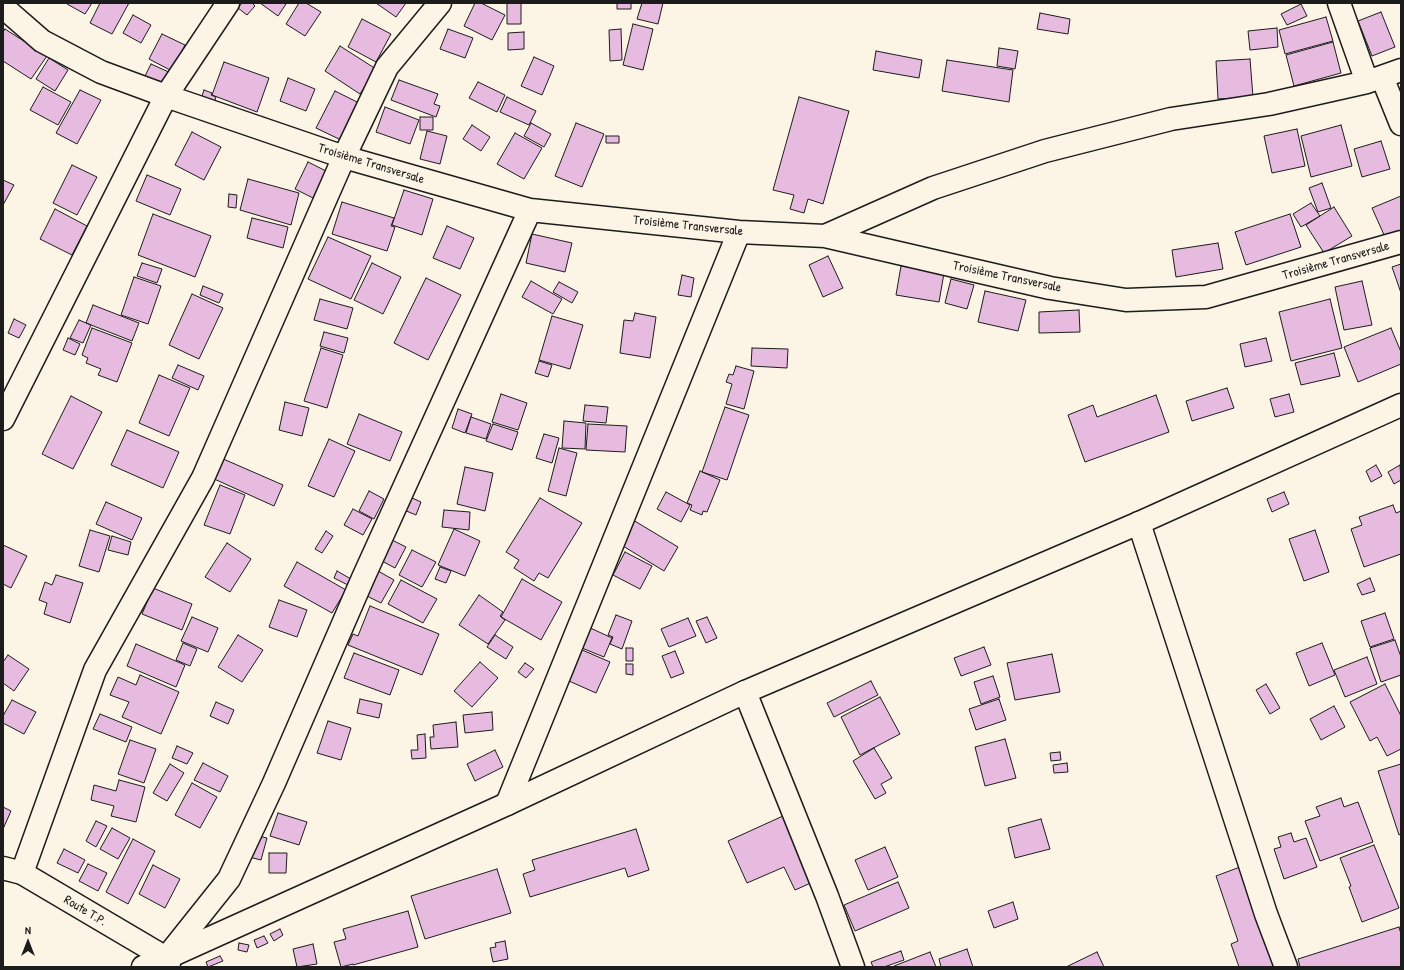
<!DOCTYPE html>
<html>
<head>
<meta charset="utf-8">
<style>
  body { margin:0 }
  #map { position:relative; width:1404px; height:970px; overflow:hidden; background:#fcf5e5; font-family:"Patrick Hand",sans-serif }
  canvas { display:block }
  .frame { position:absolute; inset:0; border:4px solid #1c1c1c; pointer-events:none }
  .north { position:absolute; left:8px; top:922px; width:40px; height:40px; -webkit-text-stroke:3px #fcf5e5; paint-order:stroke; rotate:0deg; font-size:11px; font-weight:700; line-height:16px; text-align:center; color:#1c1c1c }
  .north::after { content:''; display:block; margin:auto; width:14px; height:18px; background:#1c1c1c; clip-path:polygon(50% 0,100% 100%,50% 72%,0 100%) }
</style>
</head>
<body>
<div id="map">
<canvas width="1404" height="970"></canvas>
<div class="frame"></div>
<div class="north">N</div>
</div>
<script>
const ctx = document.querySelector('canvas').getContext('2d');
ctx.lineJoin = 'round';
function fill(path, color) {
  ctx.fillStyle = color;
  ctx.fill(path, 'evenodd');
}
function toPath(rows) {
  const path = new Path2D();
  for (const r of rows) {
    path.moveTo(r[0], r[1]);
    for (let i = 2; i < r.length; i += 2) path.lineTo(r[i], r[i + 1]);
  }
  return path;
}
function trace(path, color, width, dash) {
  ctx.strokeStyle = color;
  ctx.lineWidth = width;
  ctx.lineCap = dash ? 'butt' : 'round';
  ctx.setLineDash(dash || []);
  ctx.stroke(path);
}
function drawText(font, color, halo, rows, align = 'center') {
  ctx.font = font + ' "Patrick Hand",sans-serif';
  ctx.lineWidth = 3;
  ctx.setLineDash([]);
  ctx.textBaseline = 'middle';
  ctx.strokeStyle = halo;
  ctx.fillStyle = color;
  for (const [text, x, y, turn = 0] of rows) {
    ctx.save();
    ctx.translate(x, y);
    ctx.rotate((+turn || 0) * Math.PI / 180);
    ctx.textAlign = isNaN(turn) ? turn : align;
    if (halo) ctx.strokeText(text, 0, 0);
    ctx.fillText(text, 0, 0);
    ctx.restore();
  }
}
const building = toPath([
  [68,3,92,3,85,14,67,4,68,3],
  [100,3,129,3,112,34,90,23,100,3],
  [242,3,252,3,255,6,247,15,238,8,242,3],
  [260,3,284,3,286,4,278,16,260,3],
  [299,3,306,3,321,12,305,36,286,24,299,3],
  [376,3,406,3,396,17,376,3],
  [475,3,481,3,505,15,492,40,464,26,475,3],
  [507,3,521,3,521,24,507,24,507,3],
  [617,3,631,3,631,9,617,9,617,3],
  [642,3,663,3,658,24,637,19,642,3],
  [1301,4,1307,16,1287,25,1281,14,1301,4],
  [1381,12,1395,47,1372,56,1358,21,1381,12],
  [1040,13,1070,19,1068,34,1037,29,1040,13],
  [133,15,151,25,141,43,123,33,133,15],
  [1326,17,1333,41,1285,54,1279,30,1326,17],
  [362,19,391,34,376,62,348,47,362,19],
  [633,24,653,29,643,70,623,65,633,24],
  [1277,28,1278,47,1250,50,1248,31,1277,28],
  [5,29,47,56,31,79,3,61,3,32,5,29],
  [448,29,473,38,465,58,440,49,448,29],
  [621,29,622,60,610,61,609,30,621,29],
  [524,32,524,49,508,50,508,33,524,32],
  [162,34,185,45,172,71,149,59,162,34],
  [1333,42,1341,73,1294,86,1286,55,1333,42],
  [340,46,376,69,360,94,325,71,340,46],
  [999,48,1018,51,1015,69,997,66,999,48],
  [876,51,922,60,919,78,873,70,876,51],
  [534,57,554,66,542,95,521,86,534,57],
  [49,58,68,70,55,91,36,79,49,58],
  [1250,59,1253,97,1218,99,1216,61,1250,59],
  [947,60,1013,70,1009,102,942,91,947,60],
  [224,62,269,78,257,112,212,95,224,62],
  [151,64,171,73,163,90,143,80,151,64],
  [288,78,315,89,306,111,280,101,288,78],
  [399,80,438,94,434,104,440,106,436,117,391,100,399,80],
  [478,82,505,95,497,112,469,98,478,82],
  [43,87,71,102,58,125,30,110,43,87],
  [80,90,101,100,77,144,56,133,80,90],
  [204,90,212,93,211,95,216,97,213,106,200,102,204,90],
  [335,91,359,103,341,140,316,128,335,91],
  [507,97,536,111,529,125,500,112,507,97],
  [799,97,849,111,823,204,808,199,804,213,790,209,794,195,773,190,799,97],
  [385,107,419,120,410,144,376,132,385,107],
  [420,117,433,117,433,130,420,130,420,117],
  [531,123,551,134,544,147,524,136,531,123],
  [576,123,604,134,582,187,555,176,576,123],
  [472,125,490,137,481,151,463,139,472,125],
  [1341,125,1352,166,1311,177,1301,136,1341,125],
  [1297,129,1305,166,1272,173,1264,136,1297,129],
  [427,131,447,136,440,164,420,159,427,131],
  [192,132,221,147,204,180,175,165,192,132],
  [515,133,542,148,524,179,497,164,515,133],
  [606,136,619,136,619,143,606,143,606,136],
  [1381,141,1390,169,1362,177,1354,149,1381,141],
  [308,162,326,171,313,198,295,189,308,162],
  [72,165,97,177,77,215,53,203,72,165],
  [147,175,181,189,170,215,136,201,147,175],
  [248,179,299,193,291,225,240,210,248,179],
  [3,180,14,185,3,205,3,180],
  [1322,183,1331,208,1318,212,1309,188,1322,183],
  [404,190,433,199,422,235,392,225,404,190],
  [229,194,237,195,236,208,228,207,229,194],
  [1401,196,1401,230,1385,237,1372,208,1401,196],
  [342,202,394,218,391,226,395,227,387,251,332,234,342,202],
  [1311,203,1320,216,1301,227,1293,214,1311,203],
  [1334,207,1352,236,1324,253,1306,225,1334,207],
  [55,209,87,226,72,255,40,239,55,209],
  [153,214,211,236,195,277,138,255,153,214],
  [1290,214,1301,247,1246,265,1235,232,1290,214],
  [252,218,288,227,283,248,247,238,252,218],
  [447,226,474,238,460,269,433,258,447,226],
  [532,234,572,243,565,272,526,263,532,234],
  [328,237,371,256,351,299,308,279,328,237],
  [1218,243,1223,269,1176,277,1172,250,1218,243],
  [828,256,843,288,823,297,809,265,828,256],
  [142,263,162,269,157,283,137,276,142,263],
  [372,263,401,277,383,314,354,300,372,263],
  [1401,264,1401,293,1392,267,1401,264],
  [901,266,944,273,939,302,896,295,901,266],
  [682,275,694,278,691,297,678,295,682,275],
  [134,277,161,286,148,324,121,315,134,277],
  [426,278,461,295,428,360,394,343,426,278],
  [951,279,974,285,967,309,945,303,951,279],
  [531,281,562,299,553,314,522,297,531,281],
  [1362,281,1372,325,1344,330,1335,287,1362,281],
  [559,282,578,292,572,303,553,292,559,282],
  [203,286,223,294,219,303,200,295,203,286],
  [985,291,1026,300,1018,331,978,322,985,291],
  [192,294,223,308,199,359,169,345,192,294],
  [320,299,353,308,347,329,314,320,320,299],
  [1330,299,1342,348,1291,361,1279,312,1330,299],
  [93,305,139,323,132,341,86,323,93,305],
  [1079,310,1080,332,1039,333,1039,312,1079,310],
  [635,313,656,317,650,358,620,353,624,320,633,321,635,313],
  [552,316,583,325,570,369,539,360,552,316],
  [14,319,26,325,19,338,8,333,14,319],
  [79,320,91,325,83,343,70,338,79,320],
  [92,328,132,343,117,382,98,375,101,369,86,363,88,358,82,355,92,328],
  [1391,328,1401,352,1401,364,1358,382,1344,347,1391,328],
  [324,332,348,338,344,353,320,346,324,332],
  [68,338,80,344,75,355,63,350,68,338],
  [1266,338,1272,361,1245,367,1240,344,1266,338],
  [321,348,343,355,327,408,304,401,321,348],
  [752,348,788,349,787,368,751,366,752,348],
  [1334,353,1340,376,1301,385,1295,363,1334,353],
  [539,361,552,365,548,377,535,373,539,361],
  [178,365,204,376,198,390,172,378,178,365],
  [736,366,754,371,744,409,726,404,732,384,726,382,729,374,733,375,736,366],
  [159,375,190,388,169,436,139,423,159,375],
  [1227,388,1234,408,1192,421,1186,401,1227,388],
  [501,394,527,403,518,430,492,422,501,394],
  [1289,394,1294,412,1275,417,1270,399,1289,394],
  [1156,395,1169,432,1085,462,1068,415,1093,405,1097,417,1156,395],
  [71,396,102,412,73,469,42,454,71,396],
  [285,402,309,408,302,436,279,430,285,402],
  [585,405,608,407,606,423,583,421,585,405],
  [725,407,749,415,727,480,702,472,725,407],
  [458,409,472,414,465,433,452,428,458,409],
  [359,414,402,432,390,461,347,444,359,414],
  [471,417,491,424,486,439,466,433,471,417],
  [564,421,586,423,585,449,562,448,564,421],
  [493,424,518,432,512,450,486,441,493,424],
  [588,424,627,426,625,452,586,450,588,424],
  [127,430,179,452,163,488,111,465,127,430],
  [544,434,559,438,552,463,536,458,544,434],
  [329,439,355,451,334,497,308,486,329,439],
  [559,448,577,453,566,496,548,491,559,448],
  [221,458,283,485,274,506,212,478,221,458],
  [1376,465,1382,476,1371,482,1366,471,1376,465],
  [1400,465,1401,480,1394,484,1388,472,1400,465],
  [465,467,493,473,485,511,457,504,465,467],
  [700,471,720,480,707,512,703,511,702,515,690,510,692,505,687,503,700,471],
  [220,485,245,495,230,534,204,525,220,485],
  [369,491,384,499,374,519,359,511,369,491],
  [666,492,690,505,681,522,657,509,666,492],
  [1284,492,1289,504,1272,512,1267,499,1284,492],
  [410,497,421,502,416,515,404,510,410,497],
  [540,498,582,523,548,578,539,573,534,581,514,568,519,560,506,552,540,498],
  [106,502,142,518,132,540,96,524,106,502],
  [1393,505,1396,513,1401,511,1401,554,1364,567,1351,529,1362,525,1359,517,1393,505],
  [353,509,372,519,363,535,344,525,353,509],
  [444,510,470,512,469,530,442,527,444,510],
  [633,520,678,547,664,571,618,543,633,520],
  [454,529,480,541,465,576,438,565,454,529],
  [90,530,110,536,99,572,79,566,90,530],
  [1315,530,1329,572,1304,581,1289,539,1315,530],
  [326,531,333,536,322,553,315,549,326,531],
  [112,536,131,542,128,555,108,550,112,536],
  [390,539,406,547,395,568,380,560,390,539],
  [227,543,251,559,230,592,205,577,227,543],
  [3,545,27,556,11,588,3,584,3,545],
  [412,550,436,562,422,587,399,575,412,550],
  [625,552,652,566,640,589,613,575,625,552],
  [297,562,346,590,332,613,284,586,297,562],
  [440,567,451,571,446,583,435,579,440,567],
  [337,571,351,579,348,585,334,578,337,571],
  [378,571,394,580,381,603,365,595,378,571],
  [56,575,83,583,70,623,44,614,47,603,39,600,45,582,52,585,56,575],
  [1370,578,1375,591,1362,595,1357,584,1370,578],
  [522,579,562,602,541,640,501,617,522,579],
  [401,580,437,599,423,623,388,604,401,580],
  [153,588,192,604,182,630,142,614,153,588],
  [479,595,503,612,500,616,505,620,488,644,459,625,479,595],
  [279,600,307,610,297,637,269,627,279,600],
  [370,606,439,634,422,675,348,645,353,634,358,636,370,606],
  [1385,613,1394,639,1370,647,1361,621,1385,613],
  [616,615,632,621,622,649,610,644,613,637,608,635,616,615],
  [192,617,218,628,208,652,181,641,192,617],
  [707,617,717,638,706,643,696,621,707,617],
  [688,618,696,636,669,647,661,629,688,618],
  [586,626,612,638,604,657,577,646,586,626],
  [238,635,263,650,242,682,218,667,238,635],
  [495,635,513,647,506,659,487,647,495,635],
  [1395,640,1401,657,1401,675,1381,682,1370,648,1395,640],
  [183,643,197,649,190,666,176,660,183,643],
  [1322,643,1335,675,1309,686,1296,653,1322,643],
  [136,644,185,665,176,687,127,666,136,644],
  [573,646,610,662,596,693,560,677,573,646],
  [984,647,991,665,961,676,954,658,984,647],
  [626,648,633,648,633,661,626,661,626,648],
  [675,651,684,673,671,678,662,656,675,651],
  [354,653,399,670,390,695,344,678,354,653],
  [1052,654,1060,692,1015,700,1007,663,1052,654],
  [8,655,29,669,14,691,3,683,3,662,8,655],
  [1367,657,1377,684,1345,697,1334,670,1367,657],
  [480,662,498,678,472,707,454,691,480,662],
  [525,663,534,669,526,678,518,672,525,663],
  [626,664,633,664,633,675,626,674,626,664],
  [140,675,179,692,161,734,122,717,129,702,110,695,118,677,136,685,140,675],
  [993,676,1000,697,981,704,974,682,993,676],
  [871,681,878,695,834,717,827,703,871,681],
  [1266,684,1280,708,1270,714,1256,690,1266,684],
  [1385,684,1401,716,1401,749,1387,756,1377,737,1370,741,1350,702,1385,684],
  [880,697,900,734,860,755,841,717,880,697],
  [360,699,382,704,379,718,357,713,360,699],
  [999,699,1006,720,976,730,969,709,999,699],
  [12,700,36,712,24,734,3,723,3,716,12,700],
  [216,702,234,710,228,724,210,716,216,702],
  [1334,706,1345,727,1321,740,1310,719,1334,706],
  [492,712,493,730,465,733,463,715,492,712],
  [100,714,132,727,126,742,93,729,100,714],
  [328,721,351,728,341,760,317,753,328,721],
  [456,722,458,747,431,749,430,737,434,737,433,725,456,722],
  [425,734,426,758,412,759,411,750,418,750,417,735,425,734],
  [1005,739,1016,778,985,786,975,747,1005,739],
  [130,740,156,749,144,783,118,774,130,740],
  [177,746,193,753,187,764,172,758,177,746],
  [874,748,892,778,881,784,886,793,875,799,853,761,874,748],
  [495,750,503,767,475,781,467,764,495,750],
  [1060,752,1061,760,1051,761,1050,753,1060,752],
  [203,763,228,776,220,792,194,780,203,763],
  [1067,763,1068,772,1054,773,1053,765,1067,763],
  [170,764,184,773,167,801,153,793,170,764],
  [1401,764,1401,834,1399,835,1378,771,1401,764],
  [119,780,145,787,136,822,111,816,114,806,91,800,94,785,116,791,119,780],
  [192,783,217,797,200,828,175,815,192,783],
  [1341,798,1344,807,1358,802,1373,842,1320,861,1305,821,1320,816,1316,807,1341,798],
  [3,807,11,811,3,829,3,807],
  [278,813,307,822,299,845,270,836,278,813],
  [783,816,813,882,795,890,784,867,747,883,728,841,783,816],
  [1041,819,1050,849,1015,858,1008,828,1041,819],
  [96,821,107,826,96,847,86,841,96,821],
  [112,828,130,838,118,859,100,849,112,828],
  [636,829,649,870,628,877,625,868,530,897,523,874,535,870,532,860,636,829],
  [1291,833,1294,842,1306,838,1317,867,1284,879,1274,849,1281,847,1278,837,1291,833],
  [254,835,267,838,261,860,249,857,254,835],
  [133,839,155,851,128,904,106,892,133,839],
  [1374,845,1399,908,1362,922,1349,887,1351,886,1340,858,1374,845],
  [885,847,898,877,868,890,855,860,885,847],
  [64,849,85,860,78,873,57,863,64,849],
  [269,853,287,853,286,873,269,873,269,853],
  [88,864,107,873,98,891,79,881,88,864],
  [153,865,180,879,165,908,139,894,153,865],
  [1240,867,1274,967,1239,967,1231,944,1238,941,1216,876,1240,867],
  [497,869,511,913,425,939,411,896,497,869],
  [898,882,909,908,855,931,844,905,898,882],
  [1013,902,1018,919,994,928,988,911,1013,902],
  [408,911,418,947,353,965,353,964,341,967,334,942,346,939,343,929,408,911],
  [1399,927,1401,934,1401,967,1300,967,1298,959,1399,927],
  [280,929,283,935,274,941,270,934,280,929],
  [264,936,268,943,257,948,254,940,264,936],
  [505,941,508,959,493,962,490,948,496,947,495,943,505,941],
  [239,943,249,945,247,952,238,950,239,943],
  [313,944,317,964,297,967,293,949,313,944],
  [967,949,973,967,941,967,939,959,967,949],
  [901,951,904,960,884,967,873,967,871,962,901,951],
  [930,952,936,967,895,967,894,966,930,952],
  [1097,952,1104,967,1066,967,1097,952],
  [220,956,223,961,208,967,206,962,220,956]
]);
fill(building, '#e7bbe0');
trace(building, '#1c1c1c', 1);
const street = toPath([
  [1339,3,1367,82],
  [3,7,42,41,101,72,166,96,344,157,530,210,739,232,825,236,1050,288,1126,300,1206,297,1401,242],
  [1382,77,1401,124],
  [825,236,933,188,1045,151,1171,119,1269,104,1367,82,1401,70],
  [3,419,166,96,228,3],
  [1139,523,1266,914,1286,967],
  [745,692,827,896,853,967],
  [507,804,739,232],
  [22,873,95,670,203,478,344,157,387,67,440,3],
  [169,963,166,958,229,879,274,783,363,578,530,210]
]);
const secondary = toPath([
  [3,868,22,873,166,958],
  [143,967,166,958,507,804,745,692,1139,523,1401,405]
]);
trace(street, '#1c1c1c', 25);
trace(secondary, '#1c1c1c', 25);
trace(street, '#fcf5e5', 22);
trace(secondary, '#fcf5e5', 22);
drawText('13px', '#1c1c1c', '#fcf5e5', [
  ["Troisième Transversale",371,164,17],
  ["Troisième Transversale",688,226,6],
  ["Troisième Transversale",1336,261,-16],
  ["Troisième Transversale",1007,277,12],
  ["Route T.P.",85,911,31]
]);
</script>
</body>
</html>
